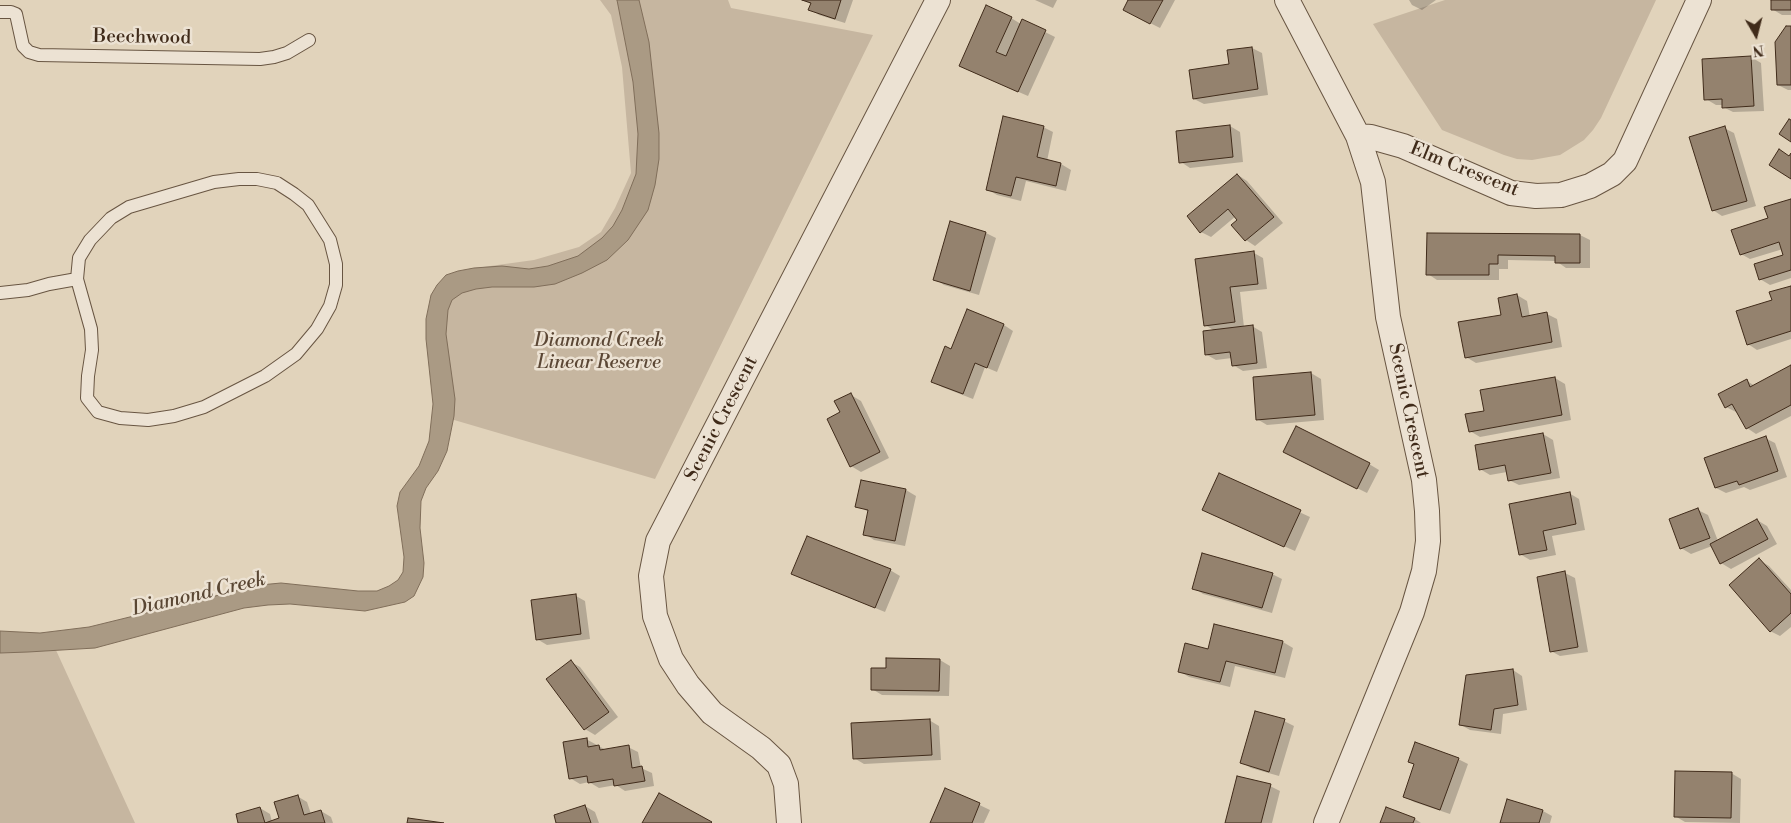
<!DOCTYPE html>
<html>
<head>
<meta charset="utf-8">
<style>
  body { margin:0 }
  #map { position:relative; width:1791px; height:823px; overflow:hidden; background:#e1d3bb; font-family:"Libre Bodoni",serif }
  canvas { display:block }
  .north { position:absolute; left:1731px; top:10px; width:50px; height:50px; -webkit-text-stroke:4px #ece2d3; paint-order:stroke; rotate:172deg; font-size:14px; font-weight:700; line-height:20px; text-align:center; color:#402b1a }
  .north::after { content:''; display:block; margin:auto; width:18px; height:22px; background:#402b1a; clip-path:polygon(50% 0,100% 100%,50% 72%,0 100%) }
</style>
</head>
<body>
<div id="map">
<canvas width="1791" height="823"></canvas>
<div class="north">N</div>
</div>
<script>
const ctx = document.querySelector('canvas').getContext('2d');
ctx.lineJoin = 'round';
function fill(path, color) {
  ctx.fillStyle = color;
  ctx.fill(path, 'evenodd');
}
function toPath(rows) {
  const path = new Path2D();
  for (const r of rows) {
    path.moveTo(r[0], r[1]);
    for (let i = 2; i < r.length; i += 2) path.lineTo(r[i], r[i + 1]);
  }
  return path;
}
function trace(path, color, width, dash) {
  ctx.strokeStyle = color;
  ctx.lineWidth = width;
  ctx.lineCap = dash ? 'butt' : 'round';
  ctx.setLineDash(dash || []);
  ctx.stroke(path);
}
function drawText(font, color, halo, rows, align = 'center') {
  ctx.font = font + ' "Libre Bodoni",serif';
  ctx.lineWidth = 5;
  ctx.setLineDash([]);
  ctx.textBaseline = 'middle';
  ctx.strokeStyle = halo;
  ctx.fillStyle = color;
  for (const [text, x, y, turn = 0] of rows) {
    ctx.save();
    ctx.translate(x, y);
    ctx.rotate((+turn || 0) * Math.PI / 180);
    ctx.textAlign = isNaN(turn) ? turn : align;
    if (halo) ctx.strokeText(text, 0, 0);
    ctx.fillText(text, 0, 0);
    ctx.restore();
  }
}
fill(toPath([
  [600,0,728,0,731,8,873,35,655,479,444,417,431,339,457,274,483,267,534,260,579,247,601,232,615,208,631,173,622,67,611,15],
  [1445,0,1656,0,1601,118,1593,130,1584,140,1560,155,1532,160,1517,159,1504,155,1442,130,1373,24],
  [0,641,55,648,135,823,0,823]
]), '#c6b6a0');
const water = toPath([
  [617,0,639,0,649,42,659,133,659,159,655,185,648,210,628,240,607,260,582,273,555,284,534,287,492,287,476,289,462,293,452,300,448,310,446,334,455,399,454,416,447,451,438,471,426,488,421,501,420,528,424,563,423,577,414,596,405,602,365,611,290,604,268,605,244,608,95,648,28,652,0,653,0,631,40,633,89,627,260,585,281,583,358,591,377,591,389,586,398,580,403,572,404,557,397,506,400,492,419,466,429,441,433,404,426,339,426,319,431,295,437,285,446,275,458,271,474,268,502,266,529,269,548,266,578,256,602,238,613,226,622,210,636,174,638,134,633,82,617,0]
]);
fill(water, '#aa9a84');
trace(water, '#806e5a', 1);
fill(toPath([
  [801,0,853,0,845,23,819,15,810,9,811,4],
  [1035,0,1057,0,1053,8],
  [1129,0,1175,0,1160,28,1134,15],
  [1409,0,1436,0,1422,10,1412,5],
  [1772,0,1791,0,1791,15,1782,15,1772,9],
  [1011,18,1021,24,1023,21,1055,37,1028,96,970,71],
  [1791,27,1791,90,1788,90,1778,85],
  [1252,48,1262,53,1268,95,1204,104,1194,99,1230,65],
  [1751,57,1761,63,1764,111,1733,112,1723,107,1723,105,1716,105,1706,99],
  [1230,126,1240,132,1243,162,1190,168,1181,162],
  [1043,127,1053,132,1047,161,1061,164,1071,170,1066,191,1026,181,1021,201,997,195,987,189],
  [1724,128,1734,133,1756,206,1722,216,1713,210],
  [1238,175,1247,181,1283,223,1255,246,1246,240,1239,220,1236,216,1211,237,1201,232],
  [1791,200,1791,278,1770,285,1760,279,1785,255,1783,249,1750,259,1741,254,1769,219],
  [951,223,986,233,996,238,979,295,944,285,935,279],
  [1428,234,1580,235,1590,240,1590,268,1566,268,1556,261,1508,260,1508,269,1499,269,1499,280,1437,280,1428,274],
  [1254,253,1263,258,1267,289,1240,292,1244,327,1252,326,1262,332,1267,368,1243,371,1233,365,1232,358,1216,360,1207,355,1215,331,1205,325,1197,260],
  [1791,287,1791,339,1757,350,1748,344],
  [1517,295,1527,301,1530,317,1547,314,1557,319,1562,347,1476,363,1466,357,1502,316],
  [968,311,1004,325,1013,331,997,372,985,367,973,399,942,387,932,381,952,351],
  [1791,367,1791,416,1756,434,1747,428,1738,411,1736,412,1726,407,1747,381,1755,386],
  [1311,373,1321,379,1324,420,1267,425,1257,419],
  [1555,378,1565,384,1571,420,1480,437,1470,431],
  [851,395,861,401,889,458,861,472,851,466],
  [1543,434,1553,440,1560,478,1519,485,1509,480,1507,472,1490,475,1480,469],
  [1765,438,1775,443,1787,477,1750,490,1744,487,1726,493,1716,488],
  [1294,457,1369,464,1379,470,1367,493],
  [1219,475,1310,517,1295,551,1213,515],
  [862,481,906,490,916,496,905,546,874,540,865,534,869,512,857,506],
  [1569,493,1579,499,1585,530,1552,536,1556,555,1530,560,1520,554],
  [1698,510,1708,515,1718,541,1757,520,1767,526,1777,544,1731,569,1721,563,1712,546,1691,554,1681,548],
  [1759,560,1769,566,1791,590,1791,627,1780,636,1770,631],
  [890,570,900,576,885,612,803,579,793,574],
  [1565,573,1575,578,1588,652,1560,656,1551,651],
  [1272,574,1282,579,1272,613,1203,594,1194,588],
  [576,596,585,601,590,639,547,645,537,639],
  [1215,625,1283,642,1293,648,1285,678,1235,666,1230,687,1189,677,1179,671,1209,651],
  [940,660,950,666,949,696,882,695,872,689,888,670],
  [571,662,580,667,618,717,595,735,585,729],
  [1513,670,1522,676,1527,710,1503,714,1501,734,1470,730,1461,725],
  [929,720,939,726,941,760,864,764,854,758],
  [1284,721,1294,726,1279,776,1251,768,1241,762],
  [586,739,606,750,628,747,638,752,641,768,652,773,654,786,625,791,616,785,599,788,589,782,580,784,570,778],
  [1458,759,1468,764,1450,814,1414,802,1404,796],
  [1731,773,1741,779,1740,823,1685,822,1675,816],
  [1270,786,1280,791,1272,823,1226,823],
  [946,789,990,810,984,823,931,823],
  [297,796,307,802,311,814,321,811,331,817,333,823,240,823,260,808,270,814,272,822,281,819],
  [585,806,595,812,599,823,558,823],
  [1543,811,1552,816,1550,823,1501,823],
  [1415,819,1421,823,1382,823]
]), '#0003');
const building = toPath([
  [802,0,841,0,835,19,808,10,811,3,802,0],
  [1128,0,1163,0,1150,24,1123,10,1128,0],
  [1771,0,1791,0,1791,10,1771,10,1771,0],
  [986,5,1012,17,996,52,1006,56,1022,19,1046,30,1018,92,959,66,986,5],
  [1786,26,1791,26,1791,85,1777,85,1775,42,1786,26],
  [1252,47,1258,89,1193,99,1189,70,1229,64,1227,50,1252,47],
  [1751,56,1754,106,1722,108,1722,99,1704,100,1702,59,1751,56],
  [1003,116,1044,126,1037,157,1061,163,1056,186,1016,177,1011,196,986,190,1003,116],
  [1789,119,1791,120,1791,142,1779,134,1789,119],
  [1230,125,1233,157,1179,163,1176,131,1230,125],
  [1725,126,1747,201,1712,211,1689,137,1725,126],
  [1779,149,1789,156,1791,153,1791,179,1769,165,1779,149],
  [1237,174,1274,217,1245,241,1231,225,1237,220,1228,209,1200,233,1187,216,1237,174],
  [1791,199,1791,270,1759,280,1754,264,1783,255,1779,242,1740,255,1731,230,1768,218,1764,207,1791,199],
  [950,221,986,232,970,291,933,280,950,221],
  [1427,233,1580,234,1580,263,1555,263,1555,256,1498,255,1498,264,1489,264,1489,275,1426,275,1427,233],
  [1254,251,1258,284,1230,287,1235,322,1204,326,1195,259,1254,251],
  [1791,286,1791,331,1747,345,1736,311,1772,300,1769,292,1791,286],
  [1517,294,1522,317,1547,312,1552,342,1465,358,1458,322,1501,315,1498,298,1517,294],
  [967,309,1004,324,987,368,975,363,963,394,931,382,945,346,951,349,967,309],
  [1253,325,1257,363,1232,366,1230,352,1205,355,1203,331,1253,325],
  [1791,365,1791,405,1746,429,1732,404,1725,408,1718,394,1747,379,1750,387,1791,365],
  [1311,372,1315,415,1256,420,1253,377,1311,372],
  [1555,377,1562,415,1469,432,1465,414,1484,411,1480,390,1555,377],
  [851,393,880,452,850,467,827,419,840,412,834,401,851,393],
  [1296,426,1370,463,1357,489,1283,452,1296,426],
  [1543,433,1551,473,1508,481,1505,465,1479,470,1475,445,1543,433],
  [1766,436,1778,471,1739,485,1737,481,1715,488,1704,458,1766,436],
  [1219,473,1301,510,1284,547,1202,510,1219,473],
  [861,480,906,489,895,541,863,535,868,510,855,507,861,480],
  [1570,492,1576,524,1543,531,1547,550,1519,555,1509,504,1570,492],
  [1698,508,1710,538,1680,549,1669,519,1698,508],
  [1757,519,1768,539,1720,564,1710,544,1757,519],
  [807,536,891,569,875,608,791,574,807,536],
  [1202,553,1273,573,1262,608,1192,589,1202,553],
  [1759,558,1791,594,1791,613,1770,632,1729,585,1759,558],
  [1565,571,1578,647,1550,652,1537,577,1565,571],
  [576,594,581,634,536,640,531,600,576,594],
  [1214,624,1283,641,1275,673,1226,661,1220,682,1178,672,1185,643,1208,649,1214,624],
  [886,658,940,659,939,691,871,690,871,668,886,668,886,658],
  [571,660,609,712,584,730,546,679,571,660],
  [1513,669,1518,705,1494,709,1491,730,1459,725,1466,675,1513,669],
  [1255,711,1285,719,1269,772,1240,763,1255,711],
  [930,719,932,755,853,759,851,723,930,719],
  [587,738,588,747,599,745,600,750,629,745,632,768,642,766,645,781,614,786,613,779,588,783,587,776,569,779,563,742,587,738],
  [1415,742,1459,758,1440,810,1403,797,1414,764,1408,762,1415,742],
  [1675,771,1732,772,1731,818,1674,817,1675,771],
  [1237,776,1271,784,1261,823,1225,823,1237,776],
  [945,788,980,803,972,823,930,823,945,788],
  [659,793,712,822,711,823,642,823,659,793],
  [298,795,304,815,321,810,325,823,238,823,236,814,260,807,265,823,279,818,274,802,298,795],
  [1507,799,1543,810,1539,823,1500,823,1507,799],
  [585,805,591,823,556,823,554,815,585,805],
  [1386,807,1415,818,1413,823,1380,823,1386,807],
  [408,818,444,823,407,823,408,818]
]);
fill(building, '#94826e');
trace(building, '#402b1a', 1);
const lane = toPath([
  [0,12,11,12,16,14,23,46,29,52,39,55,260,59,274,57,287,53,309,40],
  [239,179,257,179,277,183,294,194,308,205,330,240,336,264,336,285,330,306,317,329,296,354,265,376,204,407,174,416,148,420,120,418,98,412,87,398,88,376,92,350,91,329,77,279,79,258,90,240,111,218,129,207,214,182,239,179],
  [0,293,28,290,49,284,77,279]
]);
const street = toPath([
  [1287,0,1358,136,1373,182,1388,317,1424,480,1427,511,1428,541,1424,571,1412,612,1326,823],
  [1358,136,1371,137,1403,146,1511,193,1536,196,1561,195,1590,186,1612,174,1625,161,1699,0],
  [789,823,786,784,779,765,761,748,712,713,688,685,671,659,655,616,651,576,658,541,938,0]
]);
trace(lane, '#685542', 14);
trace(street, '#685542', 26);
trace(lane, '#ece2d3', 12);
trace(street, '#ece2d3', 24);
drawText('19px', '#402b1a', '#ece2d3', [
  ["Beechwood",142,38,1],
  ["Elm Crescent",1464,170,22],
  ["Scenic Crescent",1408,411,78],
  ["Scenic Crescent",722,419,-63]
]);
drawText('italic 19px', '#5b4735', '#ece2d3', [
  ["Diamond Creek",599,341],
  ["Linear Reserve",599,363]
]);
drawText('italic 20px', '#5a4734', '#ece2d3', [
  ["Diamond Creek",199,595,-13]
]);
</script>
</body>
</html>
